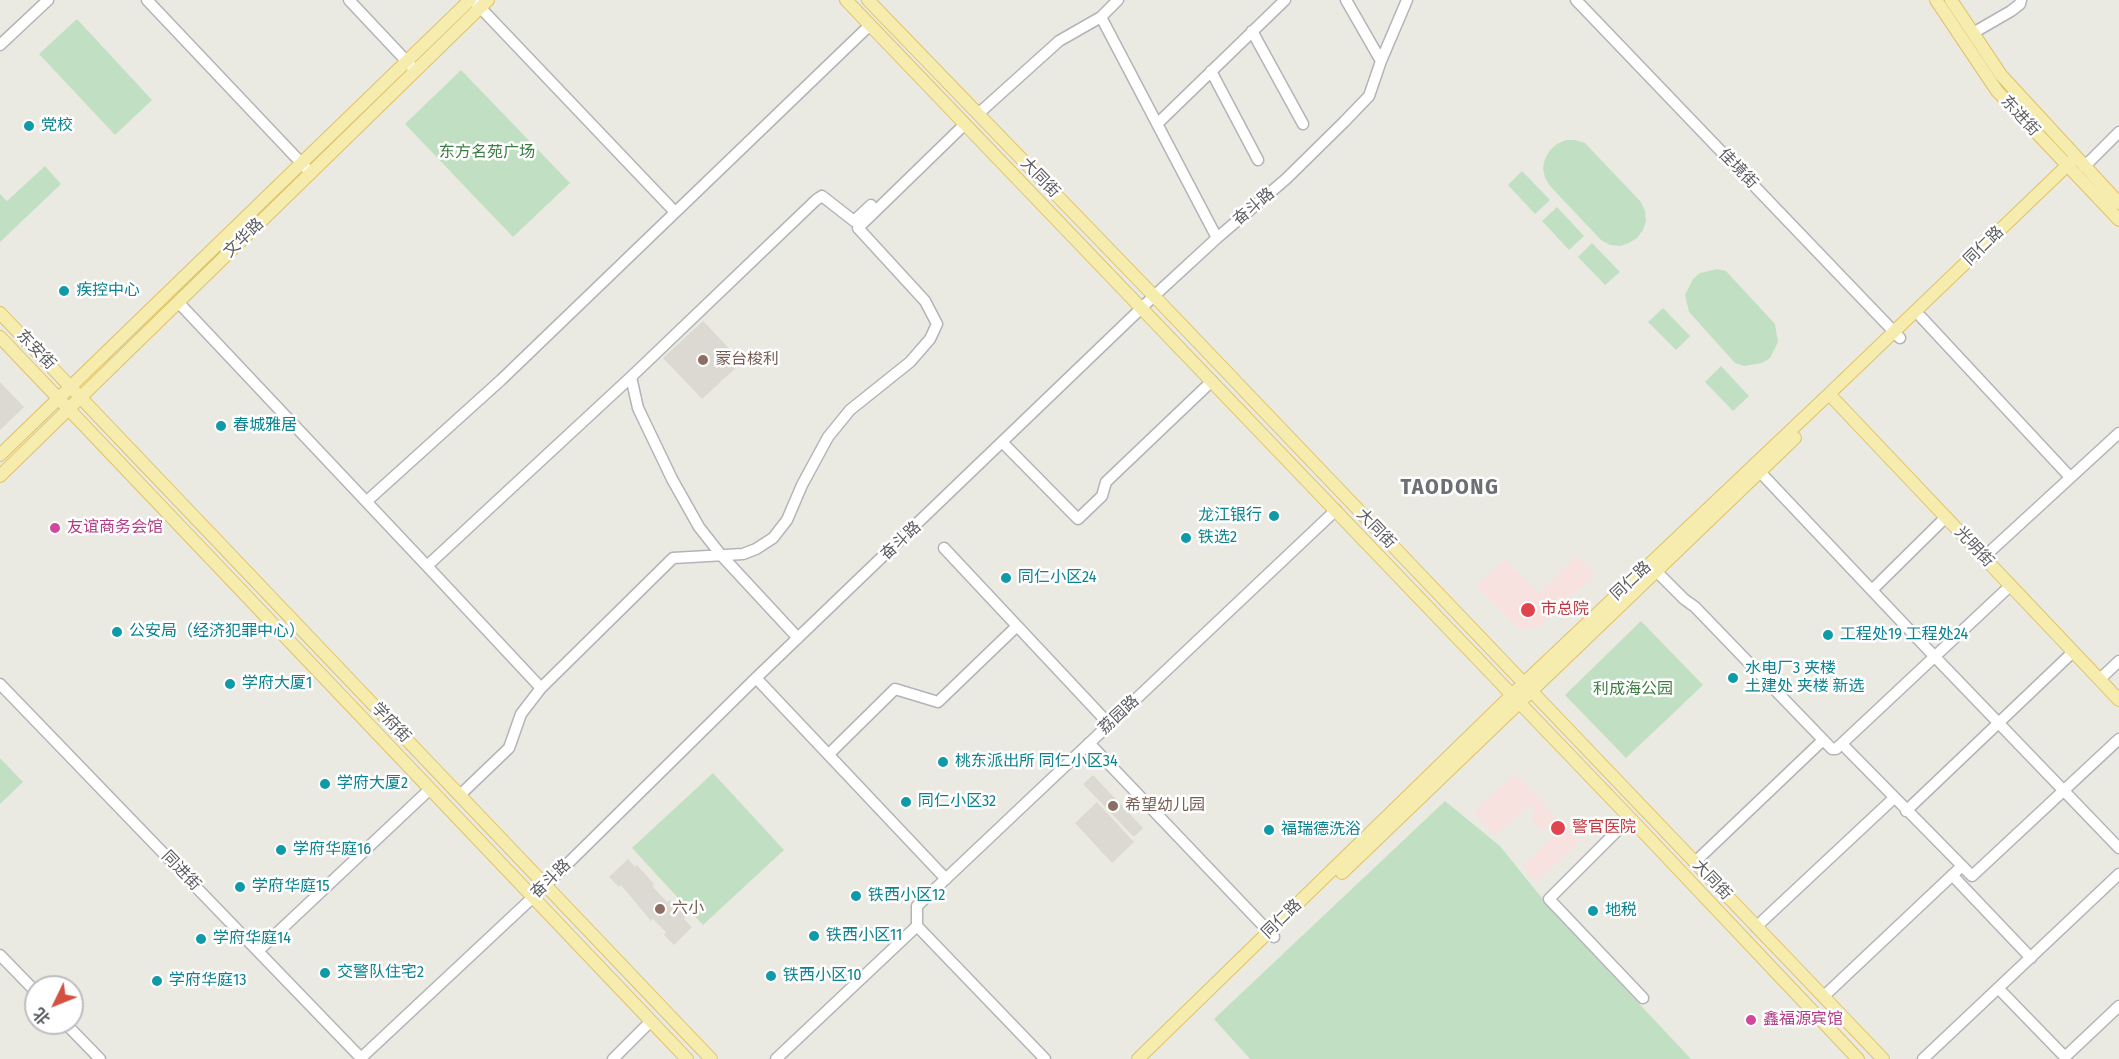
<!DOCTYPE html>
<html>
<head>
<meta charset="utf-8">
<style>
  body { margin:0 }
  #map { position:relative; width:2119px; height:1059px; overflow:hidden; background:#ebeae2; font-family:"Fira Sans Condensed","Noto Sans SC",sans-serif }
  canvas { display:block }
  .north { position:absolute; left:24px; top:975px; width:60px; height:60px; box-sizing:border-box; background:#fff; border:2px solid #bdbec0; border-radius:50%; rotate:227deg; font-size:16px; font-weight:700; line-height:24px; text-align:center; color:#5b5d61 }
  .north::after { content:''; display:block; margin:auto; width:21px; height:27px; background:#d35140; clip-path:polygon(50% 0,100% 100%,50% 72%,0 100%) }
</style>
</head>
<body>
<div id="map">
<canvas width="2119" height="1059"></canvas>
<div class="north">北</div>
</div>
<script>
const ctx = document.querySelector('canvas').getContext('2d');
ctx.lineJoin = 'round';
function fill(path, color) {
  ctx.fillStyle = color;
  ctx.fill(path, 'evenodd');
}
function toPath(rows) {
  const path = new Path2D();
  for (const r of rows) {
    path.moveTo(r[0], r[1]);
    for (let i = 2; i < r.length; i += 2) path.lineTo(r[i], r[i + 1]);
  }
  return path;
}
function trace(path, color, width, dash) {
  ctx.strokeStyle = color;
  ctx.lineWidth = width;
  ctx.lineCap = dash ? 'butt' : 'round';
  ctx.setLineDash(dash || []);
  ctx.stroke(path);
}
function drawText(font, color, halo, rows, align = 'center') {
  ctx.font = font + ' "Fira Sans Condensed","Noto Sans SC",sans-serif';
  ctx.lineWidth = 5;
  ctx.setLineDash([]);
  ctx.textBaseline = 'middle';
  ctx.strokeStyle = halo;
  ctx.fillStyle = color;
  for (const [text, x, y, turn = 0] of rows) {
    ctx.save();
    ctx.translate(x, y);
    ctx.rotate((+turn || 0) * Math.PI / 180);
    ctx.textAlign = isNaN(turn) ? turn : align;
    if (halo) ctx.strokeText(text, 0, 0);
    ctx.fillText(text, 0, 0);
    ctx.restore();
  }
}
fill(toPath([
  [703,321,742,362,702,399,663,358],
  [0,382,24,407,0,430],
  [1093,775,1143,828,1134,837,1083,784],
  [1097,802,1134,842,1112,863,1075,823],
  [628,859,635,867,637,865,654,884,652,886,667,902,670,900,686,917,684,919,692,927,674,945,664,935,666,932,653,919,651,921,621,885,619,887,609,877]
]), '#dbd9d1');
fill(toPath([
  [1577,556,1595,575,1540,626,1518,630,1476,586,1505,559,1538,593],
  [1515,773,1579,842,1536,882,1522,867,1556,834,1548,825,1542,831,1530,817,1535,812,1529,805,1495,835,1473,812]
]), '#f7e2df');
fill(toPath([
  [77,19,152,100,115,135,39,54],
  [461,70,570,183,513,237,405,124],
  [1566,140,1575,140,1585,143,1641,202,1645,211,1646,221,1643,230,1637,238,1629,243,1620,246,1610,245,1601,240,1550,186,1545,178,1543,168,1545,159,1550,150,1557,144],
  [45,166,61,184,0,242,0,194,7,201],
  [1522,171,1550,200,1535,214,1508,185],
  [1557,207,1584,236,1569,250,1542,221],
  [1592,243,1620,272,1605,285,1578,257],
  [1717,269,1726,271,1775,324,1778,342,1770,358,1762,363,1744,366,1735,363,1689,312,1685,295,1693,279,1700,273],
  [1663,308,1690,336,1676,350,1648,322],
  [1721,366,1749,396,1733,411,1705,382],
  [1641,621,1703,685,1626,758,1565,695],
  [0,758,23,782,0,804],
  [713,773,784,850,703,925,632,848],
  [1445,801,1500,846,1554,913,1691,1059,1250,1059,1214,1019]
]), '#c1e0c3');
const minor = toPath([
  [147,0,307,169],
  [349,0,412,67],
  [1346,0,1381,61],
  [1576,0,1900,338],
  [475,2,675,212],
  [1101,17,1217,238],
  [1252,31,1303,124],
  [1973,33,2011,11,2020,4,2021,0],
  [0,45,48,0],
  [1211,71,1258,160],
  [978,114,1059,41,1101,17,1118,0],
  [1157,124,1285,0],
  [2084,167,2119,132],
  [178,302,427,566],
  [1921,317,2070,477],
  [631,377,638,408,672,479,699,527,721,555,798,638],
  [1003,443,1078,519,1102,496,1106,482,1212,381],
  [1760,472,1935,657,2119,848],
  [367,501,501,380,870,25],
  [944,548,1109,724],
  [1984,557,2119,433],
  [1656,571,1684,599,1695,607,1832,749,1836,749,2010,586],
  [1872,590,1946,517],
  [756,678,946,879],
  [2100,679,2119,661],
  [0,684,362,1059],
  [541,688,427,566,631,377,816,200,822,196,854,221,871,205],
  [1089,743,1274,937],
  [1842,744,1972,876,2119,739],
  [829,754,895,689,938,702,1017,626],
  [460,795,509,748,521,714,541,688,673,558,743,554,756,549,773,538,787,520,802,485,828,437,850,410,910,362,930,339,937,324,925,301,858,228,965,124],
  [1906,811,2073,652],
  [1630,818,1549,899,1643,998],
  [1695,862,1822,741],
  [1952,875,2031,958],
  [917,926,917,906,1336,510],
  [917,926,1045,1059],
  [1756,927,1894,798],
  [258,951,429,790],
  [0,955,36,992],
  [1998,988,2065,1057,2119,1006],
  [1823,997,1962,866],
  [65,1023,100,1059],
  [360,1059,545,886,756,678,1154,296,1217,238,1286,179,1344,122,1369,96,1381,61,1407,0],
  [613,1059,651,1021],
  [776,1059,917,926],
  [1923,1059,2119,874]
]);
const major = toPath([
  [846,0,1630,818,1858,1059],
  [868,0,1154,296,1883,1059],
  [1936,0,1997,91,2119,220],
  [1951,0,2001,75,2119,203],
  [0,313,711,1059],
  [0,337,687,1059],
  [1829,394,2119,700],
  [0,455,470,0],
  [0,476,488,0],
  [1342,873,1795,438],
  [1138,1059,1523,684,1829,394,2076,157]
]);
trace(minor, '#b3b4b8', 13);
trace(major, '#dfc267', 14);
trace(minor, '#fff', 10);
trace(major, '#f5ecae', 12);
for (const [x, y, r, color] of [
  [29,126,6,"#0f9aa8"],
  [64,291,6,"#0f9aa8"],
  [703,360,6,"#8d6e63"],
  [221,426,6,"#0f9aa8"],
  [1274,516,6,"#0f9aa8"],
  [55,528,6,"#d1479c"],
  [1186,538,6,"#0f9aa8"],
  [1006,578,6,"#0f9aa8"],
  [1528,610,8,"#e0444e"],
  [117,632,6,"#0f9aa8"],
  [1828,635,6,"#0f9aa8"],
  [1733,678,6,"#0f9aa8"],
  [230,684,6,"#0f9aa8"],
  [943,762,6,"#0f9aa8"],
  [325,784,6,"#0f9aa8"],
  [906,802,6,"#0f9aa8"],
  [1113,806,6,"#8d6e63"],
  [1558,828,8,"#e0444e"],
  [1269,830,6,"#0f9aa8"],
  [281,850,6,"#0f9aa8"],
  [240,887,6,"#0f9aa8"],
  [856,896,6,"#0f9aa8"],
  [660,909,6,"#8d6e63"],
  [1593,911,6,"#0f9aa8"],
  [814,936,6,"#0f9aa8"],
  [201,939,6,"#0f9aa8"],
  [325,973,6,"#0f9aa8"],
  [771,976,6,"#0f9aa8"],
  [157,981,6,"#0f9aa8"],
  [1751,1020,6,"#d1479c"]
]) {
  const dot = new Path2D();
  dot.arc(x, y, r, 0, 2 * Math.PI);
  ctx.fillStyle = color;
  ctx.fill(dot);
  trace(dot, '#fff', 2);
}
drawText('16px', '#5b5d61', '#fff', [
  ["东进街",2020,116,47],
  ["佳境街",1738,169,46],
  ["大同街",1040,178,46],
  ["奋斗路",1254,207,-40],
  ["文华路",244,238,-44],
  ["同仁路",1984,246,-44],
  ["东安街",36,350,46],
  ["大同街",1376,529,46],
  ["奋斗路",901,541,-43],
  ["光明街",1974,547,47],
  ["同仁路",1631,581,-43],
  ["荔园路",1119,715,-43],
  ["学府街",391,723,46],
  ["同进街",181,871,46],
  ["奋斗路",551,879,-44],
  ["大同街",1712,880,47],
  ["同仁路",1282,919,-44]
]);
drawText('16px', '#0d838f', '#fff', [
  ["党校",41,126],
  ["疾控中心",76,291],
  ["春城雅居",233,426],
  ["龙江银行",1262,516,"right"],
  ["铁选2",1198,538],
  ["同仁小区24",1018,578],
  ["公安局（经济犯罪中心）",129,632],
  ["工程处19 工程处24",1840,635],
  ["水电厂3 夹楼",1745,669],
  ["土建处 夹楼 新选",1745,687],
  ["学府大厦1",242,684],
  ["桃东派出所 同仁小区34",955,762],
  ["学府大厦2",337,784],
  ["同仁小区32",918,802],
  ["福瑞德洗浴",1281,830],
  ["学府华庭16",293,850],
  ["学府华庭15",252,887],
  ["铁西小区12",868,896],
  ["地税",1605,911],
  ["铁西小区11",826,936],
  ["学府华庭14",213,939],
  ["交警队住宅2",337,973],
  ["铁西小区10",783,976],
  ["学府华庭13",169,981]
], 'left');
drawText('16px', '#3e7d43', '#fff', [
  ["东方名苑广场",487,153],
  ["利成海公园",1633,690]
]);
drawText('16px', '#785e54', '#fff', [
  ["蒙台梭利",715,360],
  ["希望幼儿园",1125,806],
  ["六小",672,909]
], 'left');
drawText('16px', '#b23c85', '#fff', [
  ["友谊商务会馆",67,528],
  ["鑫福源宾馆",1763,1020]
], 'left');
drawText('16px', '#be3a42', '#fff', [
  ["市总院",1541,610],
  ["警官医院",1572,828]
], 'left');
ctx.letterSpacing = '1.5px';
drawText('bold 22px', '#6c6f73', '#fff', [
  ["TAODONG",1450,488]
]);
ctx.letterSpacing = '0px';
</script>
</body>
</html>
